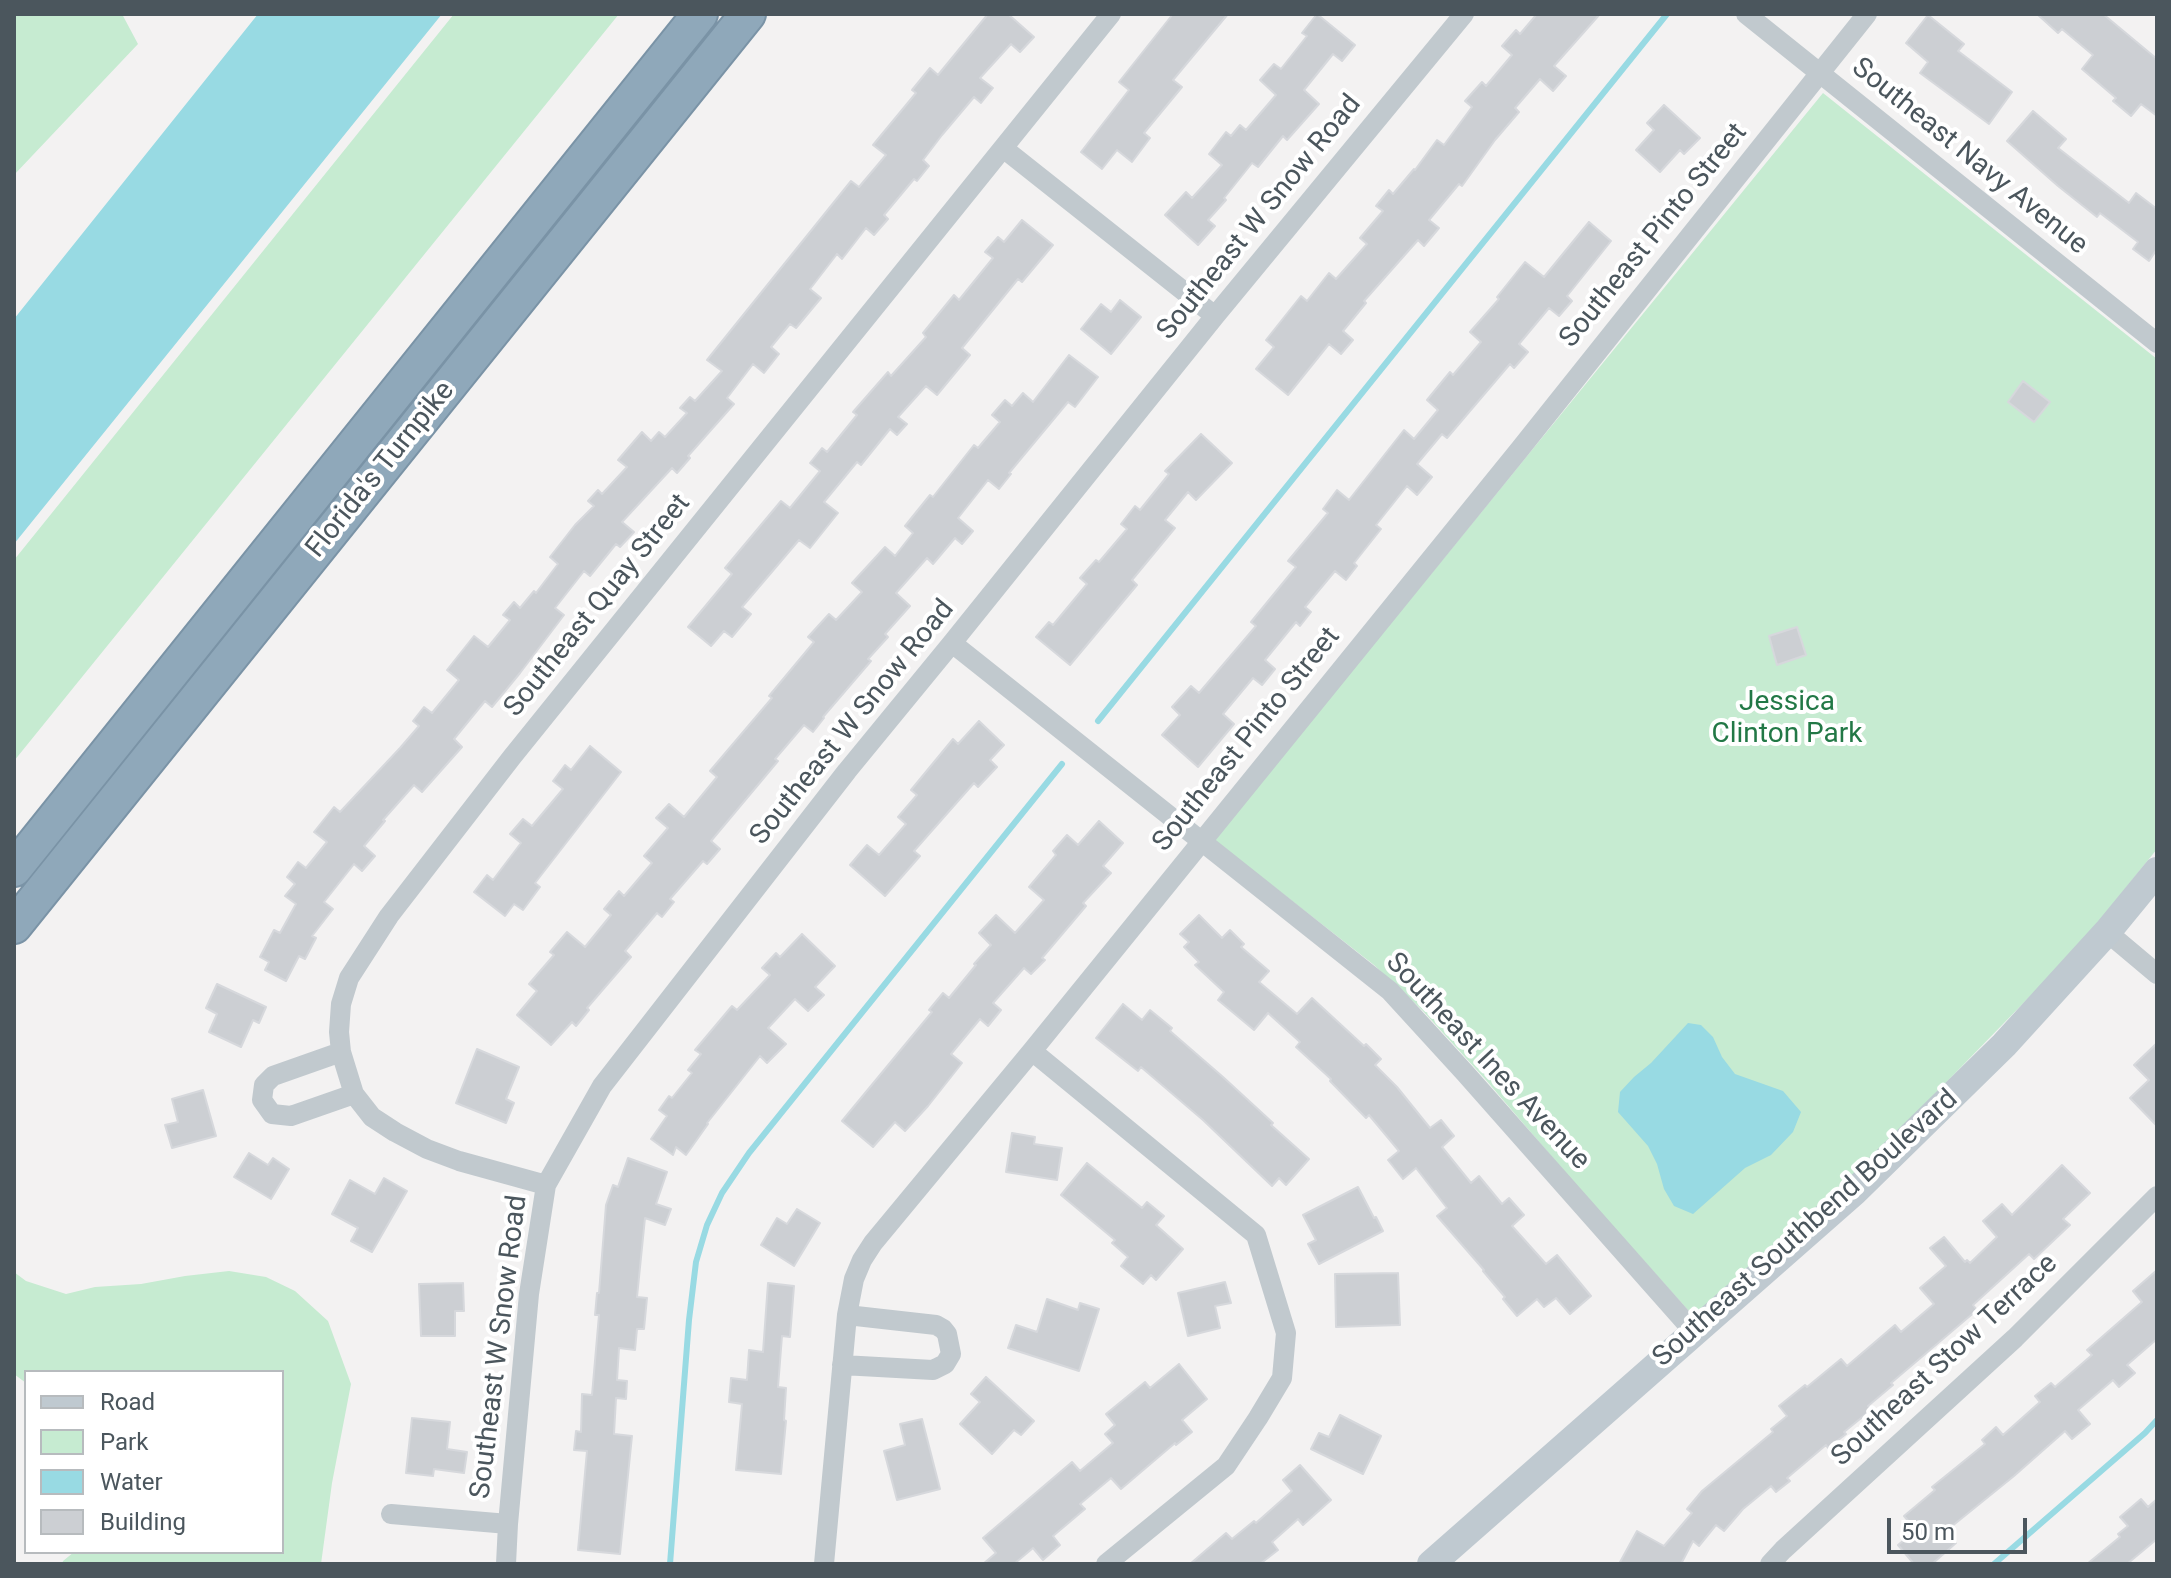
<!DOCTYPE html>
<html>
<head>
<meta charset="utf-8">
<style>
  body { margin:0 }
  #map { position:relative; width:2171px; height:1578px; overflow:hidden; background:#f3f2f2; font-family:Roboto,sans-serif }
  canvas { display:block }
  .frame { position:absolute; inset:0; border:16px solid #4b565d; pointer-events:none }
  .legend { position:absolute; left:24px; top:1370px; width:260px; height:184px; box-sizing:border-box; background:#fff; border:2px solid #b7bbbe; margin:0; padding:10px 14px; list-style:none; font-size:24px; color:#4b565d }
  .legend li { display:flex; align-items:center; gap:16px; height:40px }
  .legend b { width:40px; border:2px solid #b7bbbe }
  .scale { position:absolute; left:1887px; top:1518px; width:140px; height:36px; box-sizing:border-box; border:4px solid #4b565d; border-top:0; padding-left:10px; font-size:24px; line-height:28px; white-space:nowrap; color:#4b565d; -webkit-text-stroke:6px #fff; paint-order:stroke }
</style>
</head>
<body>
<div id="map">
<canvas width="2171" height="1578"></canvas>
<div class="frame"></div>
<ul class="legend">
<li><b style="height:10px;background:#bfc9d0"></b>Road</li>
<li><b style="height:22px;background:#c6ebd1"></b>Park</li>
<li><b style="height:22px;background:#98dae3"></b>Water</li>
<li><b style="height:22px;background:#cccfd3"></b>Building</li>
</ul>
<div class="scale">50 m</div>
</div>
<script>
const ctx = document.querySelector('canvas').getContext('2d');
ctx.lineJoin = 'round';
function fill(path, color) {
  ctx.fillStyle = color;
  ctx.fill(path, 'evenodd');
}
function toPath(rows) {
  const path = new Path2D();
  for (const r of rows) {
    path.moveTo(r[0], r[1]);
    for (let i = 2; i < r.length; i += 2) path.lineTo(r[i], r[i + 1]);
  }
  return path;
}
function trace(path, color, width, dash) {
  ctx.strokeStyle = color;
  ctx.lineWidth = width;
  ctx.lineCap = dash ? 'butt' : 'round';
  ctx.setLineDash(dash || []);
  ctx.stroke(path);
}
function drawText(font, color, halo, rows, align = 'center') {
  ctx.font = font + ' Roboto,sans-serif';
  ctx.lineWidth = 8;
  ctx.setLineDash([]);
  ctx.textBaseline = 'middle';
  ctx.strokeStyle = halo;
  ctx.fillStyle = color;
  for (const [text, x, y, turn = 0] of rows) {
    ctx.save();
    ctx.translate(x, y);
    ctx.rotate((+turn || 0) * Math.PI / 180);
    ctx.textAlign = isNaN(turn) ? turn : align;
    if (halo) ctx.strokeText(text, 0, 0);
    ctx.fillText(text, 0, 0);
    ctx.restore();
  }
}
fill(toPath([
  [14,14,122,14,138,44,14,175],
  [454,14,619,14,14,761,14,560],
  [1823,93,2157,359,2157,849,2079,946,1891,1139,1696,1319,1583,1193,1485,1079,1422,1010,1374,965,1214,840],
  [229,1271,266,1277,295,1291,328,1321,351,1384,332,1483,321,1564,62,1564,63,1561,74,1552,282,1552,282,1372,26,1372,26,1383,14,1374,14,1272,26,1281,66,1294,95,1287,141,1284,185,1276]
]), '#c6ebd1');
fill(toPath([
  [258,14,442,14,14,544,14,319],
  [1688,1023,1701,1025,1713,1037,1722,1057,1735,1074,1783,1091,1801,1112,1793,1132,1771,1155,1745,1168,1693,1214,1674,1206,1664,1189,1657,1164,1648,1146,1618,1112,1620,1092,1634,1077,1651,1063]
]), '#98dae3');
trace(toPath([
  [1098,721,1667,14],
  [670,1564,689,1320,696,1262,707,1225,722,1193,749,1153,1062,764],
  [1994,1564,2145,1433,2157,1420]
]), '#98dae3', 6);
const building = toPath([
  [988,14,1008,14,1034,37,1020,52,1011,44,980,78,993,88,981,103,974,97,942,135,923,160,929,166,917,181,914,179,884,215,888,219,874,235,866,228,842,259,837,254,810,289,821,298,796,328,790,324,771,347,779,354,764,373,753,364,727,398,734,404,688,456,690,458,677,473,672,468,622,522,634,532,620,547,616,544,590,576,584,571,555,608,564,615,520,673,492,707,485,701,454,739,462,747,422,792,414,785,383,820,385,821,364,846,375,856,362,871,354,864,324,902,333,909,312,936,316,938,305,959,299,956,286,981,265,970,269,962,260,957,274,930,280,933,296,904,285,896,295,884,287,877,298,862,306,868,327,842,314,832,334,807,340,812,400,748,419,726,413,721,424,707,432,713,459,680,447,670,474,636,488,647,510,620,503,615,514,602,520,608,534,591,536,593,558,564,550,557,575,525,594,506,588,501,598,490,602,494,627,467,618,460,642,432,651,441,659,432,665,437,687,413,680,408,690,397,695,401,722,371,707,360,851,181,859,187,886,155,873,145,916,93,912,90,930,68,938,75,988,14],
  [1173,14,1228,14,1173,80,1182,87,1144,133,1150,138,1132,162,1117,150,1102,169,1081,152,1129,90,1119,82,1173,14],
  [1317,14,1355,45,1342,61,1333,54,1304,90,1319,104,1287,140,1283,136,1258,167,1252,163,1224,198,1226,200,1208,220,1215,226,1198,245,1165,215,1186,192,1192,198,1222,165,1209,154,1226,132,1231,136,1240,125,1246,130,1276,95,1260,80,1274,64,1281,69,1307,36,1302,33,1317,14],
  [1537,14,1600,14,1554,66,1566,76,1553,91,1540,79,1515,108,1519,112,1495,140,1462,186,1459,184,1429,220,1439,228,1424,246,1418,240,1364,301,1366,303,1343,331,1353,340,1341,354,1329,344,1288,395,1256,369,1274,347,1266,340,1301,296,1307,301,1329,273,1336,279,1367,244,1360,238,1383,211,1376,206,1389,190,1393,194,1414,169,1415,170,1437,140,1444,145,1472,107,1465,101,1482,82,1486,86,1512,55,1502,46,1516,30,1520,34,1537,14],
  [2037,14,2103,14,2157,59,2157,116,2141,104,2131,116,2113,101,2116,98,2082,69,2093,55,2062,29,2058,33,2037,14],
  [1928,15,1964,44,1958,51,2012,92,1989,124,1920,73,1928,62,1906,43,1928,15],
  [1664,105,1700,138,1684,154,1680,150,1660,172,1636,150,1654,130,1647,123,1664,105],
  [2033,111,2066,139,2058,148,2129,203,2136,193,2157,209,2157,249,2149,261,2133,249,2138,242,2100,213,2097,217,2058,186,2007,141,2033,111],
  [1022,220,1053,245,1022,282,1018,279,962,348,970,355,937,395,926,386,898,417,907,424,897,435,890,429,861,465,857,462,824,502,838,513,810,548,799,540,742,607,751,614,732,637,724,631,711,646,688,627,732,574,725,568,781,501,790,508,820,471,810,463,822,448,827,452,857,415,853,412,888,372,891,376,926,337,923,333,954,295,959,300,993,258,985,252,998,237,1004,242,1022,220],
  [1589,222,1611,241,1567,296,1572,301,1559,316,1549,308,1519,344,1528,352,1514,368,1510,364,1447,438,1442,434,1417,464,1432,477,1417,495,1407,486,1376,525,1381,529,1354,563,1357,566,1346,580,1335,571,1305,607,1311,612,1300,626,1296,622,1265,660,1275,669,1262,685,1253,678,1223,714,1234,724,1198,767,1162,735,1180,715,1172,707,1191,686,1199,693,1256,626,1251,622,1296,567,1288,561,1328,513,1323,509,1337,490,1349,500,1404,430,1414,439,1438,410,1427,400,1450,372,1453,375,1481,342,1470,332,1499,299,1497,297,1525,262,1544,277,1589,222],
  [1120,300,1141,317,1111,354,1081,329,1101,304,1111,312,1120,300],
  [1069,355,1098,377,1075,407,1068,402,1009,473,1011,474,999,489,988,480,958,518,973,531,962,544,955,538,933,564,927,558,896,593,910,606,885,634,888,637,868,659,871,661,823,717,824,718,813,732,804,725,775,759,778,761,711,841,720,849,707,864,703,861,670,899,674,902,662,917,657,913,625,951,631,957,587,1008,589,1010,576,1026,572,1022,551,1045,517,1015,537,991,529,984,554,955,550,952,567,932,585,947,611,915,604,909,619,891,624,896,652,863,644,856,668,828,656,818,669,804,684,817,717,777,710,771,772,698,769,696,814,642,808,637,829,614,836,620,862,592,852,583,885,547,895,556,913,533,905,526,930,495,933,497,974,445,978,448,1000,422,992,415,1005,400,1012,406,1023,393,1033,402,1069,355],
  [2023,381,2050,402,2034,422,2008,402,2023,381],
  [1201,434,1232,463,1196,500,1188,492,1165,520,1175,528,1132,580,1137,585,1070,665,1036,637,1049,622,1053,625,1087,584,1080,578,1096,560,1099,562,1127,529,1121,524,1135,506,1140,510,1169,474,1165,471,1201,434],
  [1797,627,1806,655,1777,665,1769,636,1797,627],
  [979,721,1004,745,990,760,997,767,978,787,974,783,914,851,920,856,885,896,850,865,867,845,879,855,906,824,898,817,917,795,911,790,953,739,958,744,979,721],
  [590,746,621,772,535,883,540,887,523,910,514,904,505,916,474,892,487,875,493,880,521,843,510,834,523,819,532,826,563,789,553,781,565,765,571,770,590,746],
  [1099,821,1123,843,1103,866,1111,873,1083,903,1086,906,1042,958,1045,960,1031,974,1024,968,993,1003,1001,1010,988,1026,980,1019,951,1054,962,1063,928,1106,905,1131,895,1122,873,1147,842,1121,932,1012,929,1010,943,993,949,998,976,965,974,964,991,945,979,933,996,915,1015,933,1044,900,1029,887,1056,855,1053,851,1067,835,1078,845,1099,821],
  [1199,915,1222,938,1230,930,1244,944,1241,947,1269,971,1259,982,1297,1014,1312,998,1364,1046,1366,1044,1381,1059,1375,1065,1397,1087,1430,1128,1441,1120,1454,1136,1442,1147,1471,1183,1479,1176,1502,1204,1509,1198,1524,1215,1512,1226,1546,1264,1557,1255,1591,1296,1570,1314,1556,1298,1544,1307,1537,1299,1517,1316,1503,1299,1505,1297,1483,1271,1484,1270,1437,1216,1447,1208,1416,1168,1403,1179,1388,1160,1399,1151,1369,1115,1366,1118,1330,1081,1331,1079,1296,1047,1300,1042,1268,1013,1254,1030,1218,1000,1224,992,1195,965,1199,962,1184,947,1189,942,1180,934,1199,915],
  [802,934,835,966,815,987,824,995,808,1011,795,999,768,1028,786,1044,767,1063,760,1056,707,1123,708,1124,686,1155,676,1147,673,1155,651,1139,667,1116,659,1110,669,1096,672,1098,692,1073,688,1070,701,1054,695,1050,732,1006,737,1010,770,975,762,968,776,953,780,957,802,934],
  [217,984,266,1007,259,1023,253,1020,241,1047,209,1032,217,1014,206,1008,217,984],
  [1123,1004,1142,1020,1150,1010,1172,1028,1170,1031,1223,1077,1273,1123,1271,1125,1309,1159,1286,1185,1279,1178,1272,1186,1203,1120,1141,1067,1138,1071,1096,1038,1123,1004],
  [2157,1043,2157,1126,2130,1098,2149,1080,2134,1065,2157,1043],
  [477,1049,519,1067,506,1099,514,1103,506,1123,456,1103,477,1049],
  [203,1090,216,1136,172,1148,165,1125,178,1122,172,1099,203,1090],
  [1012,1133,1035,1137,1034,1144,1062,1148,1057,1180,1006,1172,1012,1133],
  [249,1153,268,1165,273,1158,289,1169,271,1199,234,1177,249,1153],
  [628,1158,667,1172,656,1204,671,1209,665,1225,645,1218,637,1297,647,1298,644,1329,637,1329,635,1350,619,1348,617,1380,627,1381,626,1399,616,1398,614,1434,632,1436,620,1554,578,1550,587,1451,574,1450,576,1431,581,1432,582,1394,592,1395,599,1315,595,1315,597,1293,599,1293,606,1205,613,1185,618,1187,628,1158],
  [1087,1163,1142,1208,1147,1202,1164,1216,1156,1225,1183,1249,1156,1280,1151,1275,1143,1284,1121,1266,1128,1257,1112,1243,1115,1240,1061,1195,1087,1163],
  [2062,1165,2090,1193,2063,1219,2070,1225,2034,1259,2029,1254,1973,1305,1977,1310,1891,1383,1893,1385,1868,1406,1871,1410,1844,1432,1846,1434,1828,1448,1826,1445,1787,1478,1790,1481,1776,1492,1771,1486,1743,1509,1724,1531,1716,1525,1699,1546,1693,1541,1681,1564,1619,1564,1637,1531,1664,1546,1692,1513,1687,1509,1702,1491,1773,1432,1771,1429,1787,1416,1779,1406,1805,1385,1807,1387,1841,1359,1847,1366,1895,1325,1901,1332,1934,1304,1920,1288,1946,1266,1930,1248,1944,1237,1965,1262,1967,1260,1970,1263,1997,1237,1983,1221,2002,1204,2012,1215,2062,1165],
  [384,1178,407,1191,372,1252,351,1241,358,1228,332,1214,350,1180,375,1194,384,1178],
  [1358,1187,1374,1218,1376,1217,1383,1231,1319,1264,1308,1244,1316,1240,1303,1215,1358,1187],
  [797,1209,820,1223,794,1266,761,1245,777,1218,787,1224,797,1209],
  [2157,1270,2157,1339,2127,1365,2135,1373,2119,1387,2113,1380,2078,1410,2090,1424,2072,1439,2065,1431,2014,1476,1946,1531,1956,1543,1932,1564,1914,1564,1898,1545,1916,1530,1904,1516,1935,1490,1932,1487,1985,1444,1982,1440,1996,1427,2003,1435,2040,1402,2035,1396,2051,1383,2055,1387,2092,1355,2087,1350,2142,1302,2133,1291,2157,1270],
  [1398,1273,1400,1325,1336,1327,1335,1274,1398,1273],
  [1225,1282,1231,1303,1215,1306,1220,1328,1188,1336,1178,1293,1225,1282],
  [463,1283,464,1311,455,1311,455,1336,421,1336,419,1284,463,1283],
  [768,1283,794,1286,790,1337,782,1336,778,1387,786,1388,784,1420,786,1421,781,1474,736,1470,742,1404,729,1402,731,1378,747,1380,749,1350,763,1352,768,1283],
  [1047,1299,1078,1310,1080,1303,1099,1309,1079,1371,1008,1348,1016,1325,1037,1332,1047,1299],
  [1179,1364,1207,1399,1182,1420,1192,1432,1176,1445,1175,1443,1121,1489,1111,1478,1080,1504,1085,1509,1053,1536,1060,1545,1043,1560,1033,1548,1014,1564,983,1564,996,1553,983,1538,1072,1462,1080,1471,1113,1443,1105,1434,1115,1425,1106,1414,1145,1382,1150,1388,1179,1364],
  [986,1377,1034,1421,1021,1435,1014,1430,992,1454,960,1424,980,1402,971,1394,986,1377],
  [1340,1415,1381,1436,1363,1474,1311,1449,1319,1433,1329,1437,1340,1415],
  [412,1418,450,1422,447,1449,467,1452,464,1473,434,1469,433,1476,406,1473,412,1418],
  [922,1419,940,1489,897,1500,884,1451,905,1445,900,1424,922,1419],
  [1300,1465,1331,1500,1303,1525,1298,1519,1272,1542,1278,1550,1260,1564,1190,1564,1226,1533,1232,1539,1254,1521,1256,1523,1292,1491,1283,1480,1300,1465],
  [2141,1499,2148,1507,2157,1499,2157,1539,2127,1564,2087,1564,2120,1537,2118,1534,2128,1526,2120,1517,2141,1499]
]);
fill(building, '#cccfd3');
trace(building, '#d6d8dc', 2);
const highway = toPath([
  [14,869,700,14],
  [14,926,748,14]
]);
trace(highway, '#7a93a6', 38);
trace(toPath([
  [1746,14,2157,343],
  [1003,148,1215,316],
  [952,643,1390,991,1465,1073,1695,1333],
  [2107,932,2157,974],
  [1032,1051,1256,1235,1286,1333,1282,1378,1258,1418,1226,1466,1106,1564],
  [341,1052,273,1076,264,1085,262,1100,272,1114,291,1116,354,1094],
  [546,1185,459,1161,427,1149,395,1132,372,1117,354,1094,341,1052,339,1032,341,1004,349,978,389,916,512,757,1111,14],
  [842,1365,933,1370,945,1364,951,1354,947,1334,943,1329,936,1325,847,1315],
  [391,1514,508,1524],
  [506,1564,508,1524,529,1294,546,1185,602,1086,847,771,952,643,1215,316,1464,14],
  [824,1564,847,1315,854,1279,862,1260,873,1243,1032,1051,1520,449,1867,14],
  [1770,1564,1783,1550,2015,1338,2157,1196]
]), '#c1c9ce', 20);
trace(toPath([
  [1431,1564,1854,1192,2004,1045,2107,932,2157,871]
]), '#bfc9d0', 28);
trace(highway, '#8fa8ba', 34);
drawText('28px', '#4b565d', '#fff', [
  ["Southeast Navy Avenue",1969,157,39],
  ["Southeast W Snow Road",1260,218,-51],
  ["Southeast Pinto Street",1654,236,-51],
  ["Florida's Turnpike",381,470,-51],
  ["Southeast Quay Street",598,606,-51],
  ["Southeast W Snow Road",853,723,-51],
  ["Southeast Pinto Street",1247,740,-51],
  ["Southeast Ines Avenue",1487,1062,47],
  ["Southeast Southbend Boulevard",1806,1229,-42],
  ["Southeast W Snow Road",500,1347,-83],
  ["Southeast Stow Terrace",1945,1361,-43]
]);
drawText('28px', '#227846', '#fff', [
  ["Jessica",1787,703],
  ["Clinton Park",1787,735]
]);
</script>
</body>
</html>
